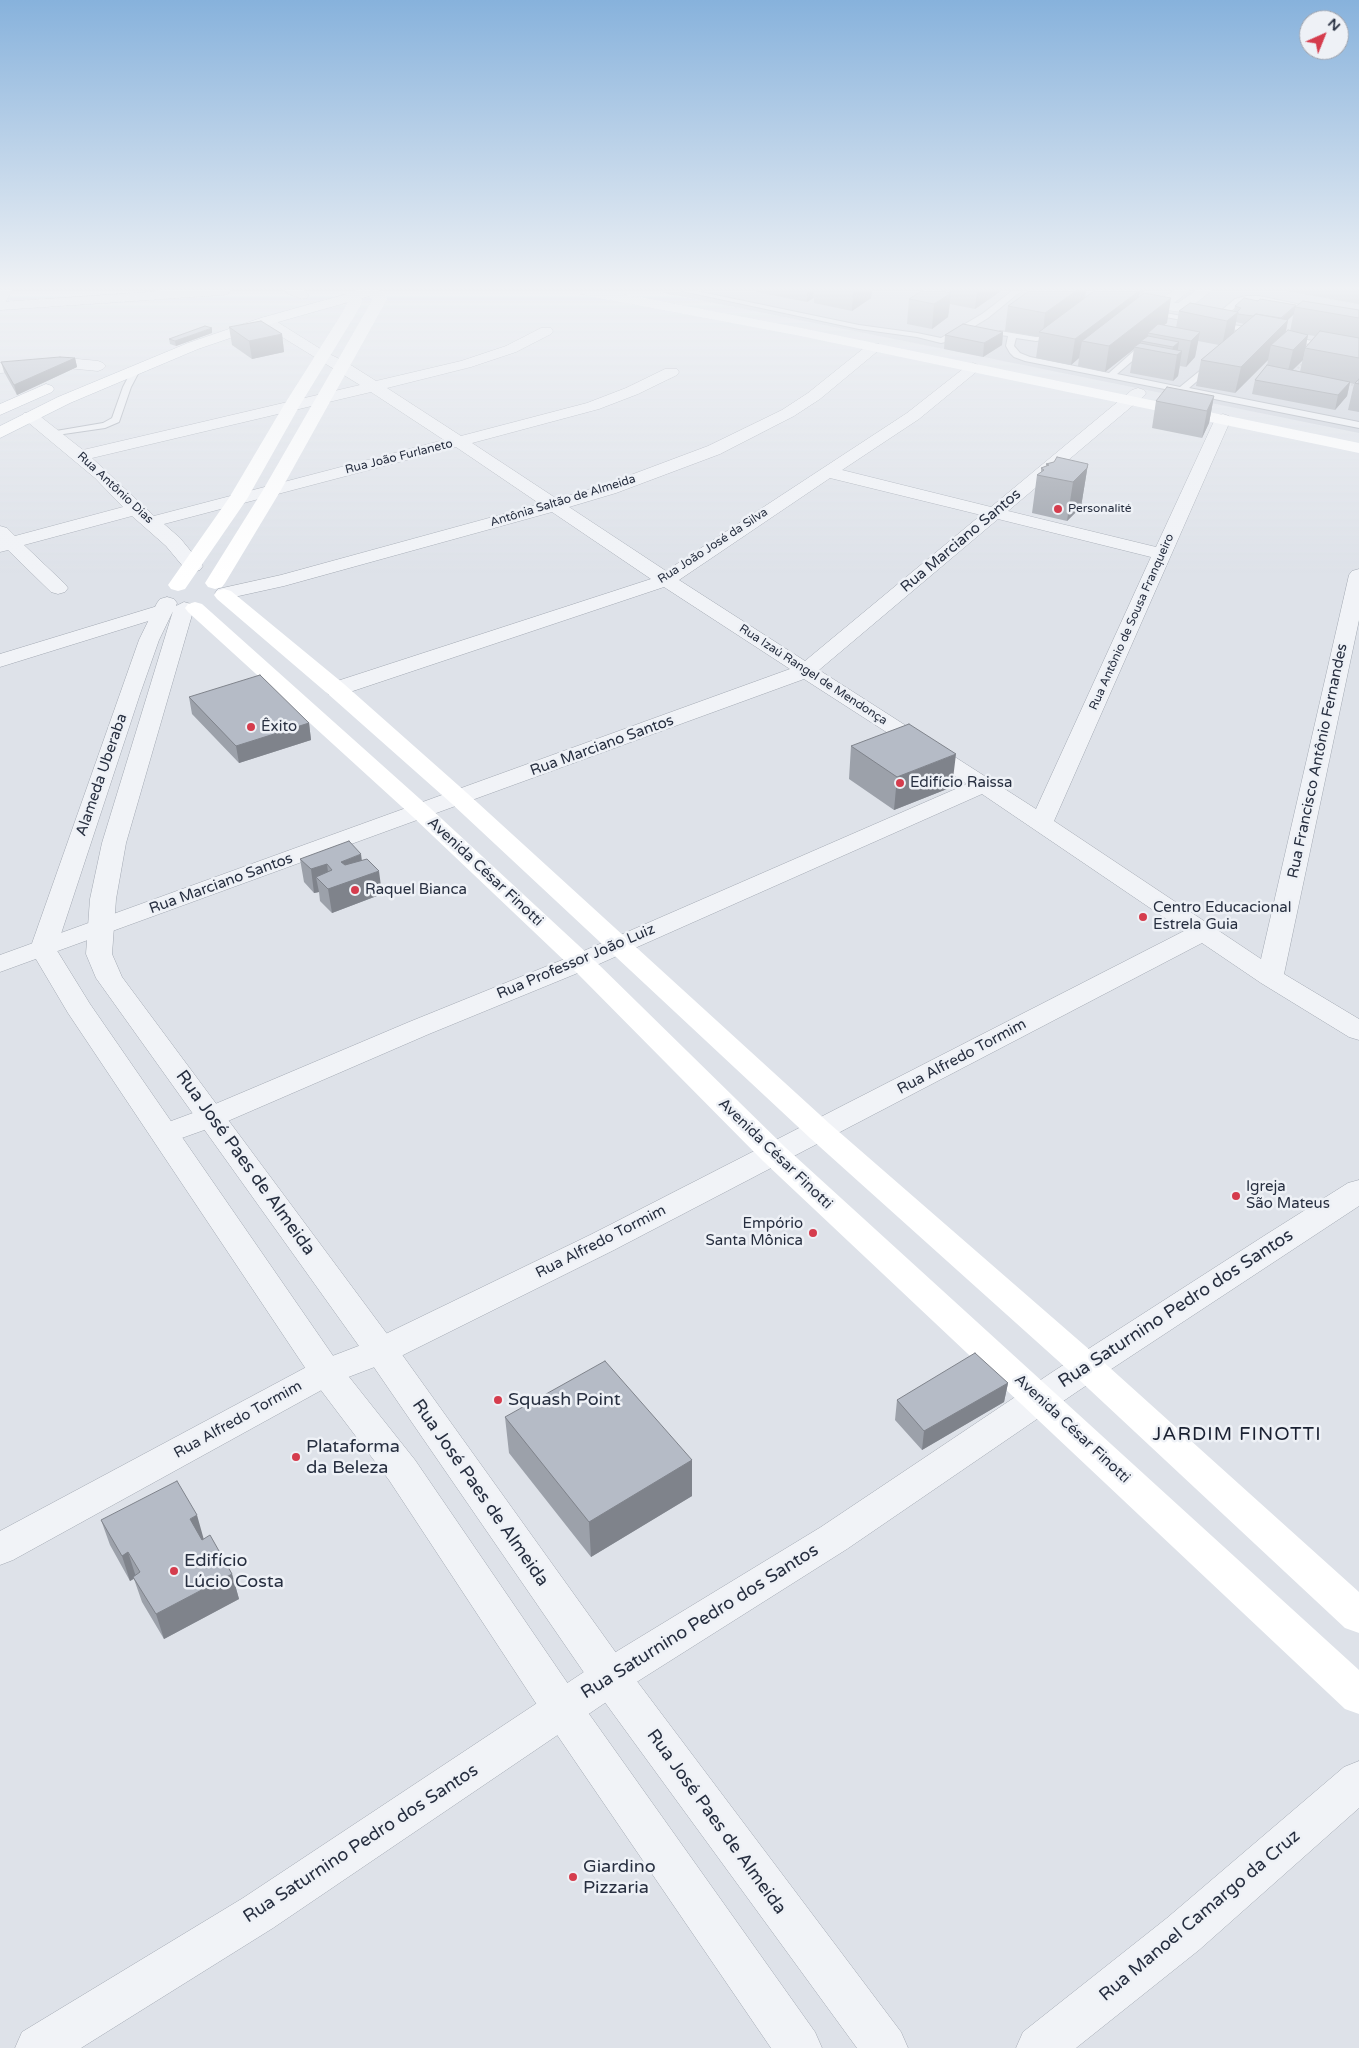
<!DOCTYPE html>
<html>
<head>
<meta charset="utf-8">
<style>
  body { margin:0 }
  #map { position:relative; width:1359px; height:2048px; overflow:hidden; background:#dee2e9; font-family:"Varela Round",sans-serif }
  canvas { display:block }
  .north { position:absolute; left:1299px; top:10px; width:50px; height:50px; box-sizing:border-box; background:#eef1f6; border:1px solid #9ea3ad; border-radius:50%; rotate:44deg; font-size:14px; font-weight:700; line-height:20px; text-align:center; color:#272f40 }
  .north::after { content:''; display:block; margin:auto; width:18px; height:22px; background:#d53c4d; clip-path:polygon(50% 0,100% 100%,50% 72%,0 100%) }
</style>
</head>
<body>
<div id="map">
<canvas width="1359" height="2048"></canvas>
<div class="north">N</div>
</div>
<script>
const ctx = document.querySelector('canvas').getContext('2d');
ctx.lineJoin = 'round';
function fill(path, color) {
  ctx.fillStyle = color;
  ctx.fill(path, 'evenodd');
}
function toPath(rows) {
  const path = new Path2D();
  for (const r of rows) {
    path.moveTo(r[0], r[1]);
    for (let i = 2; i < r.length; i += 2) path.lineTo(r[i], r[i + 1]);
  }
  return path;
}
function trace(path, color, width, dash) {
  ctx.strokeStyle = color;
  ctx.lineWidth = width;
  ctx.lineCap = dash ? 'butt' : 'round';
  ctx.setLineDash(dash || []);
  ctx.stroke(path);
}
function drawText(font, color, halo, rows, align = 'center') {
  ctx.font = font + ' "Varela Round",sans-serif';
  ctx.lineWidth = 5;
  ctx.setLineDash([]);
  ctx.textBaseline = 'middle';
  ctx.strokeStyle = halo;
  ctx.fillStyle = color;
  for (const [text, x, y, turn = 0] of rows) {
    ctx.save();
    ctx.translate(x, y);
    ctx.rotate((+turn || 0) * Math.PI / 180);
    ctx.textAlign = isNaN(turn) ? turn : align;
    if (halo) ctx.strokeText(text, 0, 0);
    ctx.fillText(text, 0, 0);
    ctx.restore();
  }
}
fill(toPath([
  [654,291,1359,291,1359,433,944,349]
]), '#ccd1db');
const service = toPath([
  [682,291,696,291,859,325,917,333,941,338,982,314,1012,291,1021,291,988,318,950,341,941,343,917,337,859,329,682,291],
  [1246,296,1259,296,1320,309,1316,311,1259,300,1247,300,1241,303,1217,322,1262,330,1262,334,1259,334,1149,314,1145,312,1149,310,1209,321,1235,299,1246,296],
  [1000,331,1036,337,1059,331,1059,335,1052,339,1036,341,1016,338,1014,346,1020,353,1030,357,1109,373,1145,341,1151,341,1151,345,1117,374,1180,387,1213,360,1216,361,1216,365,1189,388,1359,422,1359,428,1025,361,1014,357,1010,353,1006,346,1008,336,1000,335,1000,331],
  [1284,336,1359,349,1359,353,1287,340,1283,338,1284,336],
  [134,366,141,368,131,387,119,422,105,428,50,436,50,432,103,423,112,418,123,387,134,366]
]);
const minor = toPath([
  [0,291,12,291,5,303,0,304,0,291],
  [1173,291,1189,291,1174,303,1178,303,1195,291,1211,291,1186,311,1181,312,1160,309,1158,306,1161,299,1173,291],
  [266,317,271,318,327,353,346,362,376,381,461,361,506,346,541,328,551,328,553,331,551,334,516,352,471,367,387,388,461,436,587,403,626,388,665,369,677,369,679,372,677,375,638,394,599,409,472,443,557,499,604,485,708,446,782,410,808,393,869,344,879,344,882,347,879,350,820,399,794,416,720,454,616,493,569,507,666,571,907,413,968,365,973,363,978,365,981,368,919,419,842,470,991,507,1132,390,1138,388,1144,390,1146,393,1144,396,1008,511,1156,547,1215,419,1217,416,1223,414,1229,416,1231,419,1054,821,1261,959,1349,575,1352,571,1359,569,1359,620,1284,974,1359,1019,1359,1040,1349,1037,1261,983,1202,943,614,1250,393,1360,338,1381,13,1560,0,1565,0,1531,314,1363,369,1342,592,1234,1184,931,982,794,590,968,429,1034,221,1124,165,1144,155,1141,150,1134,155,1127,201,1110,409,1022,572,956,967,784,804,679,0,972,0,955,790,669,664,587,344,694,336,695,328,694,325,689,328,684,651,579,552,512,284,586,225,599,218,597,215,593,218,589,281,575,540,504,456,447,164,524,180,538,203,566,200,570,193,572,186,570,166,546,132,516,24,545,65,584,68,588,65,592,58,594,51,592,8,550,0,552,0,526,7,528,15,536,123,507,95,478,24,419,22,416,24,413,36,413,83,450,360,385,261,324,259,321,261,318,266,317],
  [371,392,444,440,154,516,92,458,371,392],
  [830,478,981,515,805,661,679,580,830,478],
  [998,519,1151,557,1036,809,819,670,998,519],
  [164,604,171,606,174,610,171,614,0,667,0,654,164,604],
  [1359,1180,1359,1206,1078,1391,847,1549,624,1690,273,1928,81,2048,15,2048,22,2032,243,1898,596,1664,821,1527,1054,1371,1267,1234,1348,1183,1359,1180],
  [1359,1761,1359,1808,1199,1950,1076,2048,1016,2048,1023,2032,1167,1918,1344,1767,1359,1761]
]);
const tertiary = toPath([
  [162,291,230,291,228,294,223,295,0,310,0,302,162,291],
  [286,291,304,291,309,295,307,298,302,299,288,294,286,291],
  [67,358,98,361,103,363,106,366,103,369,98,371,67,368,0,373,0,363,67,358],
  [167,597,174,599,177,603,176,606,184,602,191,604,194,608,126,843,116,899,112,954,122,977,393,1342,624,1664,901,2032,908,2048,857,2048,596,1690,369,1360,96,978,86,954,90,899,102,843,173,611,159,640,140,694,56,949,90,1004,338,1363,415,1460,577,1697,815,2032,822,2048,771,2048,549,1723,389,1480,314,1381,68,1013,30,949,139,640,157,603,160,599,167,597]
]);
const primary = toPath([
  [357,291,379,291,377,294,271,324,198,349,70,403,0,438,0,426,58,397,188,343,261,318,357,291],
  [46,384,52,386,54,389,52,392,0,415,0,404,46,384]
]);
trace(service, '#a3a9b3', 2);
trace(minor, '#a3a9b3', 1);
trace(tertiary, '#a3a9b3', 1);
trace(primary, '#9da6b5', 1);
trace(toPath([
  [1330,299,1359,304],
  [1292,374,1304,362],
  [1347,384,1359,386]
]), '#bcc0c7', 2, [2, 2]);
fill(service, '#f1f3f7');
fill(minor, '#f1f3f7');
fill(tertiary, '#f1f3f7');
fill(toPath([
  [343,291,358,291,362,296,361,304,355,315,300,405,247,499,185,589,178,591,171,589,168,585,229,498,284,405,341,315,347,304,348,297,343,291],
  [362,291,382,291,387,299,281,490,225,583,222,587,215,589,208,587,205,583,263,490,373,299,362,291],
  [578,291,606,291,801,328,1359,443,1359,453,801,336,585,295,580,294,578,291],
  [224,589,231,591,344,684,467,793,830,1124,1099,1358,1359,1592,1359,1633,1345,1628,1075,1376,810,1138,451,803,328,694,217,599,214,595,217,591,224,589],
  [195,602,202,604,429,807,590,956,785,1147,1359,1670,1359,1714,1345,1709,763,1161,572,968,413,817,188,612,185,608,188,604,195,602]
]), '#fff');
fill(primary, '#fff');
fill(toPath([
  [756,291,872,291,871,298,852,311,814,303,814,298,813,298,807,302,756,292],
  [949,291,1001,291,975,309,950,304,948,317,932,329,907,324,909,299,949,293],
  [1094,291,1145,291,1141,294,1139,294,1139,298,1167,323,1163,325,1176,328,1179,311,1234,311,1235,306,1258,301,1296,305,1294,314,1288,320,1286,332,1290,331,1295,307,1359,310,1359,412,1348,410,1354,384,1350,383,1347,396,1335,410,1252,394,1255,380,1267,366,1268,360,1235,393,1196,386,1201,360,1219,345,1198,341,1195,357,1186,367,1180,366,1178,376,1173,381,1130,373,1134,349,1105,372,1078,366,1079,358,1071,365,1036,358,1039,337,1005,331,1008,306,1085,298],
  [1236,322,1244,324,1234,333],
  [1308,335,1315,336,1305,348,1300,372,1293,370,1303,360],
  [1286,291,1359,291,1359,304],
  [229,327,282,334,284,352,252,359,232,345],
  [1003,332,1002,345,983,357,944,349,945,335],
  [212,333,176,346,170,344,169,339],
  [75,358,77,367,17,395,4,372,1,362],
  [1214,396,1209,423,1202,438,1152,428,1156,401],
  [1046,464,1088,464,1081,507,1067,521,1032,513,1037,475,1041,472,1041,468,1046,467],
  [189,697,309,723,311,740,239,763,192,714],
  [851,746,952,787,894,810,849,779],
  [300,859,362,860,382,894,332,913,320,901,319,892,314,893,304,882],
  [1008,1383,1004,1402,922,1450,895,1420,897,1400],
  [505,1417,692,1460,692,1496,591,1557,509,1453],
  [101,1520,204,1539,232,1574,239,1599,164,1639,142,1602,134,1579,130,1581,110,1545]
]), '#9ca1aa');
fill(toPath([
  [807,291,814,291,813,298,807,302],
  [853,291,872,291,871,298,852,311],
  [977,291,1001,291,975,309],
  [1076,291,1086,291,1084,307,1043,333,1045,313],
  [1139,291,1140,291,1136,314,1082,341,1079,358,1071,365,1075,339],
  [951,293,948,317,932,329,934,304],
  [1171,298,1167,323,1152,334,1148,333,1148,338,1141,341,1141,344,1134,347,1134,349,1105,372,1109,346],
  [1296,305,1294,314,1277,330,1279,321],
  [1238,312,1233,337,1222,346,1227,321],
  [1288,320,1283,345,1271,345,1268,360,1235,393,1241,367],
  [212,328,212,333,176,346,175,341],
  [1003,332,1002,345,983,357,984,343],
  [1200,332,1195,357,1186,367,1191,341],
  [282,334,284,352,252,359,249,341],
  [1308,335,1303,360,1287,375,1293,350],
  [1179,342,1177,355,1182,351,1178,376,1173,381,1177,355,1172,354,1173,347],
  [75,358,77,367,17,395,14,385],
  [1350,382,1347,396,1335,410,1338,395],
  [1214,396,1209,423,1202,438,1207,411],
  [1088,464,1081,507,1067,521,1073,482],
  [309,723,311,740,239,763,236,746],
  [956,754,952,787,894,810,897,777],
  [361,854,364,876,379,871,382,894,332,913,328,889,341,862],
  [327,864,330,888,316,877,319,892,314,893,311,869],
  [1008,1383,1004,1402,922,1450,924,1431],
  [692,1460,692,1496,591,1557,589,1522],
  [197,1515,204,1540,198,1544,190,1519],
  [128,1552,136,1577,130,1581,122,1556],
  [232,1574,239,1599,164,1639,156,1614]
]), '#7f838b');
const building = toPath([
  [922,291,940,291,951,293,934,304,909,299,922,291],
  [1029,291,1076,291,1045,313,1008,306,1029,291],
  [1094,291,1139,291,1075,339,1039,332,1094,291],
  [1144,293,1171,298,1109,346,1082,341,1144,293],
  [1244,298,1258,301,1260,299,1296,305,1281,318,1256,314,1253,316,1238,314,1238,312,1237,312,1241,308,1235,306,1244,298],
  [1303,301,1359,310,1359,318,1295,307,1303,301],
  [1190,303,1238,312,1227,321,1179,311,1190,303],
  [1256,314,1288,320,1241,367,1201,360,1256,314],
  [261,321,282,334,249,341,229,327,261,321],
  [963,324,1003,332,984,343,945,335,963,324],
  [1158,324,1200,332,1191,341,1148,333,1158,324],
  [205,326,212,328,175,341,169,339,205,326],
  [1288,330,1308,335,1293,350,1271,345,1288,330],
  [1320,331,1359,338,1359,358,1305,348,1320,331],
  [1148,336,1179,342,1173,347,1141,341,1148,336],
  [1140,343,1182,351,1177,355,1134,347,1140,343],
  [60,357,75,358,14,385,1,362,60,357],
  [1267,365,1350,382,1338,395,1255,380,1267,365],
  [1359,379,1359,384,1355,383,1359,379],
  [1167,387,1214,396,1207,411,1156,401,1167,387],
  [1057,457,1088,464,1087,468,1073,482,1037,475,1044,470,1041,468,1049,465,1046,464,1054,462,1057,457],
  [260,675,309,723,236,746,189,697,260,675],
  [909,724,956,754,897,777,851,746,909,724],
  [349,841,361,854,341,862,345,865,367,859,379,871,328,889,316,877,332,870,327,864,311,869,300,859,349,841],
  [975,1353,1008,1383,924,1431,897,1400,975,1353],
  [605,1361,692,1460,589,1522,505,1417,605,1361],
  [177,1481,197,1515,190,1519,202,1540,210,1535,232,1574,156,1614,133,1577,140,1572,128,1552,122,1556,101,1520,177,1481]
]);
fill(building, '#b5bbc6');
trace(building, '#7f838b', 1);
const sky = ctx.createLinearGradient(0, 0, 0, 578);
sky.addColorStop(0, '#87b2dc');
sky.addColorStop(0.5, '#f0f2f5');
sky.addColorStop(1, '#f0f2f500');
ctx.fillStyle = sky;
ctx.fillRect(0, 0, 1359, 578);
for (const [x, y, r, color] of [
  [1058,509,5,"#d53c4d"],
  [251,727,5,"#d53c4d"],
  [900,783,5,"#d53c4d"],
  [355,890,5,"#d53c4d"],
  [1143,917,5,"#d53c4d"],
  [1236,1196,5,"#d53c4d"],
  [813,1233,5,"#d53c4d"],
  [498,1400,5,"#d53c4d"],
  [296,1457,5,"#d53c4d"],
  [174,1571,5,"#d53c4d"],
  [573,1877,5,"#d53c4d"]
]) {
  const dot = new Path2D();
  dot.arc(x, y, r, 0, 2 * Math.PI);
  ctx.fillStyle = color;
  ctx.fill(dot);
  trace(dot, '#eef1f6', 2);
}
drawText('12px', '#272f40', '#eef1f6', [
  ["Rua João Furlaneto",399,457,-14],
  ["Rua Antônio Dias",115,488,43],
  ["Antônia Saltão de Almeida",563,501,-17],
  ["Rua João José da Silva",713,546,-33],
  ["Rua Antônio de Sousa Franqueiro",1132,622,-66],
  ["Rua Izaú Rangel de Mendonça",813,675,33]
]);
drawText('12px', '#272f40', '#eef1f6', [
  ["Personalité",1068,509]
], 'left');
drawText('15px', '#272f40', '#eef1f6', [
  ["Rua Marciano Santos",961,541,-40],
  ["Rua Marciano Santos",602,746,-20],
  ["Rua Francisco Antônio Fernandes",1318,761,-78],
  ["Alameda Uberaba",102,775,-71],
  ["Avenida César Finotti",485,872,43],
  ["Rua Marciano Santos",221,884,-20],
  ["Rua Professor João Luiz",576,962,-23],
  ["Rua Alfredo Tormim",962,1057,-28],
  ["Avenida César Finotti",775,1154,44],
  ["Rua Alfredo Tormim",601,1242,-27],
  ["Rua Alfredo Tormim",238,1420,-29],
  ["Avenida César Finotti",1072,1429,43]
]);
drawText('15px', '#272f40', '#eef1f6', [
  ["Êxito",261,727],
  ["Edifício Raissa",910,783],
  ["Raquel Bianca",365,890],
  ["Centro Educacional",1153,908],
  ["Estrela Guia",1153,925],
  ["Igreja",1246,1187],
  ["São Mateus",1246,1204],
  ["Empório",803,1224,"right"],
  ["Santa Mônica",803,1241,"right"]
], 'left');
drawText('18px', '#272f40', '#eef1f6', [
  ["Rua José Paes de Almeida",245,1163,54],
  ["Rua Saturnino Pedro dos Santos",1176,1309,-33],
  ["Rua José Paes de Almeida",480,1493,55],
  ["Rua Saturnino Pedro dos Santos",700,1622,-32],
  ["Rua José Paes de Almeida",716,1822,54],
  ["Rua Saturnino Pedro dos Santos",361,1844,-33],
  ["Rua Manoel Camargo da Cruz",1200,1916,-40]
]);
drawText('18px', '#272f40', '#eef1f6', [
  ["Squash Point",508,1400],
  ["Plataforma",306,1447],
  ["da Beleza",306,1468],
  ["Edifício",184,1561],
  ["Lúcio Costa",184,1582],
  ["Giardino",583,1867],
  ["Pizzaria",583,1888]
], 'left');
ctx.letterSpacing = '1px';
drawText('19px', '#192031', '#eef1f6', [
  ["JARDIM FINOTTI",1237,1435]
]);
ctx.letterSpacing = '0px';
</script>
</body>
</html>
